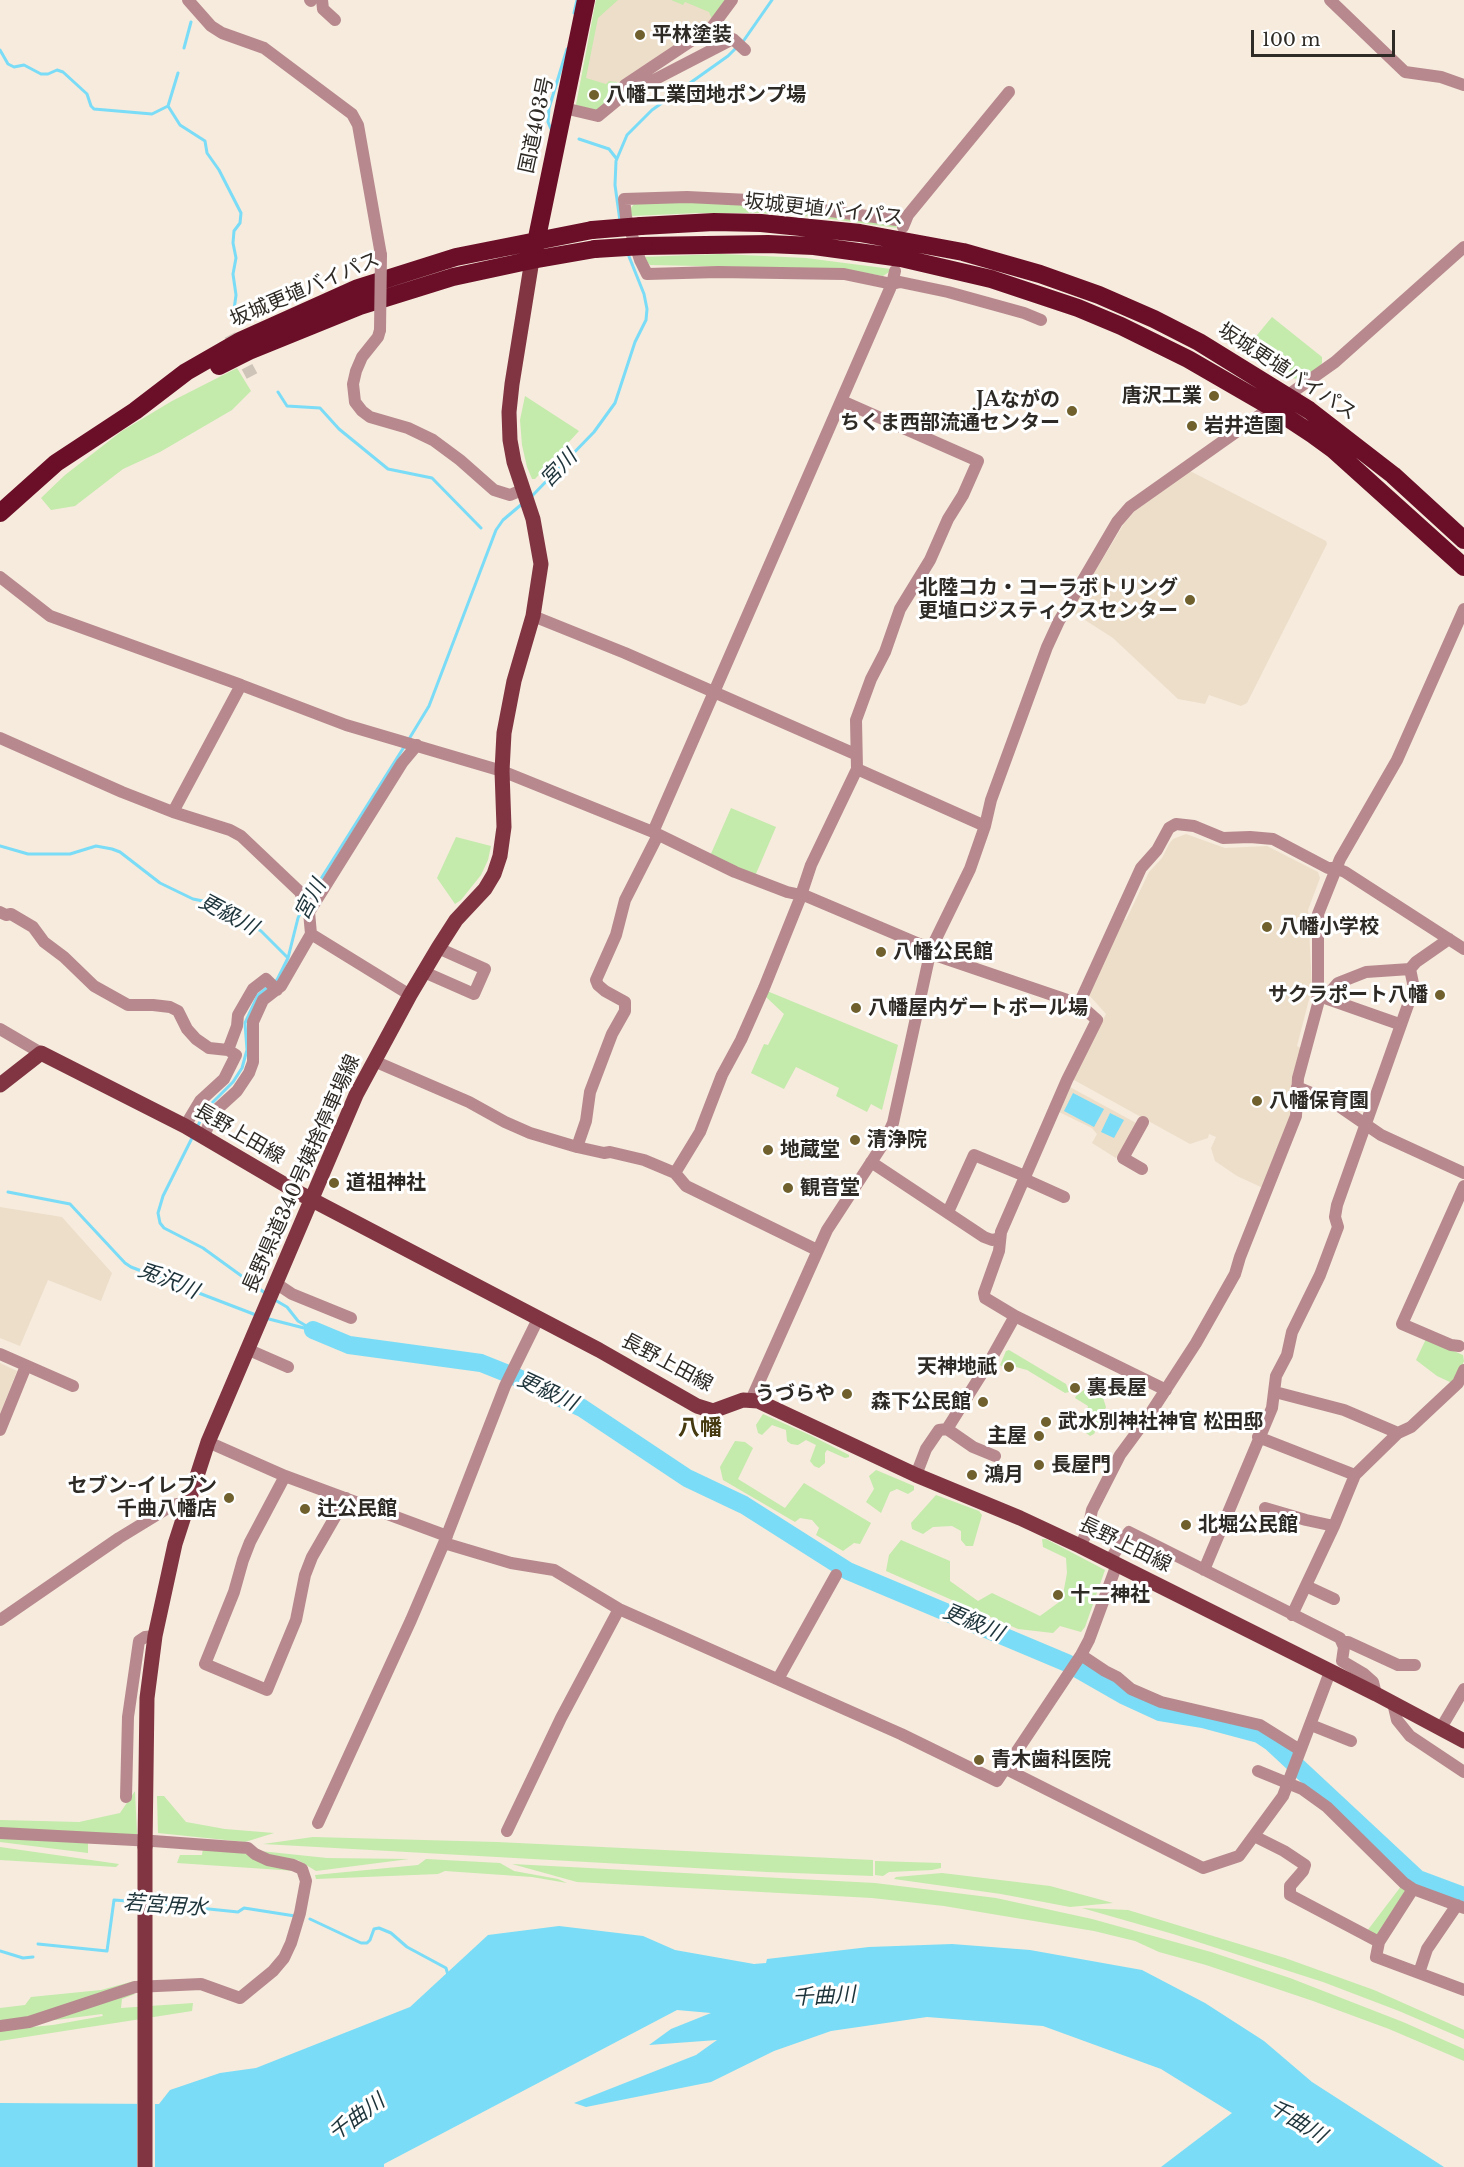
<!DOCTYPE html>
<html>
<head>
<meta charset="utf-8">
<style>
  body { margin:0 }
  #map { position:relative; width:1464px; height:2167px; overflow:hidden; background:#f6ebdd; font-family:"Libre Baskerville",serif }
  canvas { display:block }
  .scale { position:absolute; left:1251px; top:30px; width:144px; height:27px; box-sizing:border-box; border:3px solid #2e2a25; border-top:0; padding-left:8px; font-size:18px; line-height:21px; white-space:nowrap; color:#2e2a25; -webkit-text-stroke:4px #fff; paint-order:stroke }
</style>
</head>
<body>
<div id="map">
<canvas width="1464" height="2167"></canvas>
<div class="scale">100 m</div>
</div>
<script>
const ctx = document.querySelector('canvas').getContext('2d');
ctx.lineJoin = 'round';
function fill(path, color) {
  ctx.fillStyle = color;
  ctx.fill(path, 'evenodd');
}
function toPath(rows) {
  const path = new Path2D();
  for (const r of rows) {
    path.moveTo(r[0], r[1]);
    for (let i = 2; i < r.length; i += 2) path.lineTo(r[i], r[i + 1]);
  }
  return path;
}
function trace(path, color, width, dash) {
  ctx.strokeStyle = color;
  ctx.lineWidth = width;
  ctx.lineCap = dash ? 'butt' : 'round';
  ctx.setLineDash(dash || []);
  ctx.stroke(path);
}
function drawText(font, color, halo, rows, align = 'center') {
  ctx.font = font + ' "Libre Baskerville","Noto Sans JP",serif';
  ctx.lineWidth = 6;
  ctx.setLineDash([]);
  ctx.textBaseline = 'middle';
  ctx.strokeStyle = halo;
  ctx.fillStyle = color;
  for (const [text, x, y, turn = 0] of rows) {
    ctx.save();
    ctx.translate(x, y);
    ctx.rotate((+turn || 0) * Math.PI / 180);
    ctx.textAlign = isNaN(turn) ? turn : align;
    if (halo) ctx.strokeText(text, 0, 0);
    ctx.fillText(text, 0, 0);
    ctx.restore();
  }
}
fill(toPath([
  [596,0,727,0,709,24,614,88,609,103,576,105],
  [1190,471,1326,541,1327,544,1247,703,1241,706,1209,695,1205,704,1178,699,1113,638,1071,611,1125,522,1135,511],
  [1186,834,1225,848,1267,846,1318,872,1320,878,1308,910,1312,988,1297,1046,1301,1048,1292,1082,1290,1117,1263,1188,1237,1176,1215,1161,1211,1148,1216,1137,1209,1134,1208,1138,1190,1144,1074,1080,1073,1076,1106,1014,1089,995,1123,919,1126,920,1149,872,1162,858,1169,844,1173,839],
  [1068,1086,1138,1124,1116,1158,1092,1143,1097,1134,1092,1128,1057,1111],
  [0,1207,62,1217,112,1273,101,1301,48,1280,20,1346,0,1338],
  [0,1363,17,1371,0,1414]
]), '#eddec9');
fill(toPath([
  [596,0,618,0,598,18,586,78,606,84,609,81,617,82,618,85,614,88,609,103,598,111,576,105],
  [671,0,727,0,712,19,709,12,685,2,683,5],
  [686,202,748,205,895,225,898,228,816,217,758,213,698,213,631,216,630,209,634,204],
  [721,254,806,258,891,269,889,272,883,276,842,269,650,265,642,257],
  [1272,317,1322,357,1322,363,1319,367,1301,379,1287,378,1243,352],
  [237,368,251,391,232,410,160,452,123,469,75,506,51,510,41,498,65,475,122,431,172,401],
  [525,396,579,431,535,479,532,479,527,467,522,445,520,420],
  [731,808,776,827,755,876,710,856],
  [456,837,491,846,488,860,481,875,461,900,455,904,437,878],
  [767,991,898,1045,882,1110,871,1104,867,1112,836,1096,839,1088,796,1067,784,1089,751,1073,764,1044,768,1045,784,1014,765,996],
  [1426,1339,1463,1355,1464,1361,1458,1376,1452,1383,1437,1376,1416,1360],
  [1009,1350,1066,1384,1069,1392,1065,1393,1027,1370,1016,1367,1007,1370,1003,1367,1000,1365,1006,1351],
  [1084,1390,1103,1398,1106,1407,1094,1434,1090,1436,1085,1432,1084,1426,1088,1406,1075,1398,1076,1396],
  [763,1414,812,1436,849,1455,849,1457,845,1458,827,1450,825,1453,825,1463,819,1468,814,1466,810,1461,816,1445,806,1440,798,1445,791,1444,787,1441,786,1430,772,1425,762,1435,758,1433,756,1425],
  [735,1441,745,1442,753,1448,738,1479,785,1508,804,1483,871,1523,860,1544,854,1543,843,1551,816,1535,819,1528,812,1520,800,1518,795,1522,723,1480,720,1467],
  [876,1470,914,1486,914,1490,908,1494,897,1489,890,1492,881,1513,866,1502,874,1489,869,1476],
  [936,1495,979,1511,982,1515,973,1546,966,1546,961,1540,961,1531,952,1526,933,1527,923,1534,912,1529,911,1523],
  [1042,1539,1046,1539,1105,1570,1085,1627,1081,1632,1060,1626,1053,1633,1018,1629,886,1571,889,1555,901,1540,950,1561,950,1581,978,1601,992,1593,1040,1616,1062,1600,1067,1573,1066,1558,1043,1547],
  [135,1791,137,1834,113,1835,0,1831,0,1820,79,1822,120,1813],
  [157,1796,164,1796,186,1822,225,1829,274,1833,245,1842,158,1833],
  [313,1837,497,1842,873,1860,873,1876,767,1872,263,1844],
  [0,1838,88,1843,88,1853,0,1842],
  [0,1847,119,1864,116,1867,0,1860],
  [203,1848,248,1854,296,1871,177,1863,180,1855,202,1855],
  [260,1851,327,1858,409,1859,316,1871,298,1860,269,1856],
  [426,1859,500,1863,514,1871,558,1879,567,1883,532,1877,445,1871,438,1874,316,1879,315,1875,418,1865],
  [875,1861,941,1863,941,1868,932,1870,889,1872,883,1876,875,1875],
  [512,1864,875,1883,996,1898,1092,1919,1211,1952,1290,1978,1403,2022,1464,2049,1464,2061,1389,2029,1313,2001,1206,1965,1159,1952,1135,1941,1094,1931,944,1906,872,1898,577,1882],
  [942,1873,1050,1886,1113,1903,1070,1907,1001,1894,894,1879,896,1877],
  [1402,1885,1406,1889,1379,1935,1367,1931],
  [1082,1908,1128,1910,1285,1958,1374,1990,1464,2030,1464,2039,1399,2011,1323,1982,1173,1934],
  [134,1981,135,1982,25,2020,0,2022,0,2008,25,2005,31,1997,101,1990],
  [129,1992,135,1994,122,1999,121,2008,193,2003,192,2011,0,2041,0,2030,53,2025,103,2016,102,2014,56,2020,45,2019]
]), '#c4eaac');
fill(toPath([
  [1073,1093,1104,1109,1094,1127,1064,1111],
  [1110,1113,1124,1120,1114,1138,1101,1132],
  [559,1926,643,1936,675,1950,754,1964,766,1963,767,1959,869,1947,952,1944,1030,1950,1142,1970,1205,2003,1264,2041,1312,2082,1444,2167,1161,2167,1232,2113,1161,2069,1043,2026,927,2017,831,2031,774,2051,711,2082,586,2107,574,2103,696,2055,717,2040,649,2045,671,2029,711,2013,677,2010,384,2164,384,2167,0,2167,0,2103,159,2104,170,2090,220,2073,256,2068,410,2007,488,1935]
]), '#7adcf6');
fill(toPath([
  [137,2101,155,2101,155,2167,137,2167]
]), '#f6ebdd');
trace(toPath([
  [574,13,577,0],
  [742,43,772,0],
  [184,48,191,22],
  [0,50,8,64,14,67,24,65,41,74,48,74,57,70,63,72,87,94,91,106,94,109,152,114,168,106],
  [168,106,180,125,205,141,207,153,219,170,241,213,240,223,234,231,233,243,236,258,233,274,236,295,234,310,237,318],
  [168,106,178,73],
  [551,129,548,122,549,108,567,49],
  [579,139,609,149,616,158],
  [620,221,615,185,616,161,627,135,652,110,728,56,737,47],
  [278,392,287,406,320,408,339,429,388,469,432,478,481,528],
  [532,496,594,432,615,403,635,342,646,320,647,309,644,294,628,254],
  [409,739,429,706,496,530,503,520,522,504],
  [0,846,28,854,70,854,96,846,112,849,120,852,160,883,193,899,213,903,261,931,288,958],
  [307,901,404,747],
  [273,983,277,980,288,958,298,918,303,907],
  [197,1128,205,1110,233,1082,242,1068,247,1050,245,1023,258,995,268,987],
  [193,1136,163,1196,158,1213,160,1223,164,1228,203,1248,265,1293],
  [8,1192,70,1204,125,1263,131,1267,256,1315],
  [275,1300,287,1307,298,1321,313,1330],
  [265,1318,308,1329],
  [151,1903,238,1912,244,1908,295,1916],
  [310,1919,361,1943,367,1943,370,1940,374,1929,379,1928,391,1933,407,1947,446,1968,448,1975],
  [38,1944,107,1951,114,1900,141,1902],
  [0,1951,23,1958,33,1957]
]), '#7adcf6', 3);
trace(toPath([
  [313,1330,349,1345,481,1363,516,1377,582,1408,687,1478,744,1505,848,1571,1067,1663,1123,1695,1160,1712,1203,1719,1259,1734,1271,1742,1418,1879,1464,1896]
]), '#7adcf6', 18);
trace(toPath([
  [230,335,252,376]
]), '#cec4b8', 12, [12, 6]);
trace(toPath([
  [188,0,211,26,222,33,264,48,352,114,358,125,381,255],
  [310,0,311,1],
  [322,0,323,9,335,20],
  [1330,0,1405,72,1441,77,1464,85],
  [621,97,733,39,745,50],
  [564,108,598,116,621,97,625,85,712,27,732,0],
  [904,221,749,200,687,197,624,199,626,217,640,260,647,274,718,272,844,274,892,284,900,282,948,292,1024,313,1041,320],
  [903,227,908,215,1009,92],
  [380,330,378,337,362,357,356,371,353,384,355,402,362,411,370,417,408,428,433,440,460,460,494,490,510,495,522,490],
  [0,577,50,616,241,685,173,812,230,830,241,836,300,892,309,912,311,934,410,995],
  [533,616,625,653,855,754],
  [241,685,346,725,502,771,653,832,735,872,787,892,806,896,931,949],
  [0,738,122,792,173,812],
  [857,769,985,826],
  [653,832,892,284,895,271],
  [0,912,6,915,11,914,33,927,44,942,64,957,94,986,128,1005,153,1005,170,1007,178,1011,187,1029,196,1039,209,1048,228,1050,236,1055,224,1079,200,1101,185,1126],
  [309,912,402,763,417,745],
  [424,972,474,994,485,969,438,948],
  [1325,998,1399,1024],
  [1317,999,1325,998,1338,983,1366,972,1410,969,1416,962,1449,939],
  [1079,1004,1141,868,1157,850,1169,828,1176,824,1194,826,1223,838,1250,837,1273,839,1328,868,1335,868,1345,872,1464,949],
  [0,1029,41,1053],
  [228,1050,237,1026,238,1015,253,989,266,979,277,990],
  [374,1061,469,1102,505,1122,530,1133,577,1147,604,1153,610,1152,644,1160,675,1173,686,1186,817,1250],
  [1297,1087,1333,1102,1381,1135,1464,1173],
  [204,1136,214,1112,237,1091,249,1073,253,1062,253,1022,263,1000,281,986,311,934],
  [577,1147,586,1121,590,1092,612,1034,625,1011,625,1002,605,991,598,985,596,980,616,935,625,900,658,835],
  [871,1162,984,1237,992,1240,1000,1238],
  [1142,1169,1123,1158,1143,1122],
  [675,1173,700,1132,722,1075,741,1040,764,988,799,901,811,865,857,769,856,720,871,679,885,652,900,609,930,560,948,519,963,495,978,461,842,401],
  [1024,1179,1064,1197],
  [948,1212,974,1155,1025,1176],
  [277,1284,292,1294,351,1318],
  [1015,1316,1166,1390],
  [1459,1346,1451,1345,1402,1324,1464,1186],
  [249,1350,288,1367],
  [0,1354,73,1386],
  [1275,1392,1344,1410,1398,1433],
  [751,1400,827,1230,885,1141,893,1123,931,949,970,869,985,826,991,800,1047,647,1059,621,1117,522,1130,507,1335,362,1464,247],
  [947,1429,973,1447,995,1456],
  [0,1430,26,1366],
  [1258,1437,1355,1475],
  [208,1442,285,1476,447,1536],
  [916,1475,926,1449,939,1430,947,1429,991,1359,1015,1316,985,1298,984,1293,999,1251,1001,1232,1067,1080,1097,1020,1079,1004,929,953],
  [285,1476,250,1542,243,1560,234,1592,205,1664,267,1690,296,1620,305,1575,312,1557,346,1498],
  [1265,1508,1306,1520,1334,1526],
  [444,1543,511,1563,554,1570,619,1609,901,1734,997,1781,1081,1655,1089,1640,1117,1564],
  [1080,1546,1088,1530,1092,1510,1120,1455,1148,1417,1196,1343,1235,1274,1240,1257,1296,1116,1298,1078,1318,1004,1318,914,1340,859,1397,760,1464,609],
  [1109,1561,1129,1532,1340,1638,1344,1647,1342,1661,1364,1674,1373,1682,1376,1694],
  [1204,1570,1272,1408,1276,1376,1287,1355,1292,1332,1320,1275,1338,1227,1335,1217,1337,1205,1414,988,1410,969],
  [1306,1586,1334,1599],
  [1292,1615,1334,1526,1355,1475,1398,1433,1411,1427,1458,1383,1464,1370],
  [0,1620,119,1538,173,1505,188,1502],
  [1342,1642,1348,1642,1398,1665,1415,1665],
  [1081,1655,1105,1671,1117,1677,1131,1689,1161,1702,1260,1725,1300,1750],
  [778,1679,836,1575],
  [1393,1703,1397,1720,1410,1736,1464,1772],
  [1311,1725,1351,1741],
  [1441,1728,1464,1689],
  [1006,1769,1203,1868,1239,1856,1283,1796,1330,1672],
  [1258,1771,1302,1789,1327,1807,1404,1883,1413,1889,1464,1908],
  [126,1797,128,1717,139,1641,145,1637,155,1636],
  [318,1823,411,1620,444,1543,505,1386,538,1319],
  [507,1831,561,1718,619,1609],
  [0,1833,153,1841,248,1848,255,1854,268,1860,293,1865,302,1869,306,1881,300,1913,291,1943,284,1958,273,1971,240,1998,201,1984,135,1987,29,2022,0,2026],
  [1254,1836,1284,1851,1305,1865,1303,1871,1290,1886,1290,1895,1379,1942],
  [1413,1889,1379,1942,1376,1957,1464,1990],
  [1419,1973,1427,1949,1457,1905]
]), '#b7898e', 12);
trace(toPath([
  [0,1085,41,1053,185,1126,299,1193,599,1350,697,1406,713,1411,743,1400,758,1401,916,1475,1020,1518,1080,1546,1376,1694,1464,1741],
  [145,1847,147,1698,155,1636,175,1544,208,1442,356,1095,410,995,438,948,456,920,485,889,494,874,500,856,504,827,502,771,504,733,514,681,533,616,541,564,533,519,514,462,510,440,509,412,512,384,532,260]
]), '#813542', 15);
trace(toPath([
  [641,226,714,222,761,223,860,233,963,252,1040,274,1099,295,1154,319,1199,342,1309,410,1393,475,1464,540],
  [643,246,768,244,814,246,858,252,901,258,991,279,1078,308,1121,326,1188,359,1271,407,1312,434,1334,450,1464,567],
  [534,252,586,0],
  [219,366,249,351,360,306,453,277,532,260,595,249],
  [0,513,56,463,135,411,186,372,240,341,358,288,456,257,592,230]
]), '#6b0f28', 18);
trace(toPath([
  [380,330,381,255]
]), '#b7898e', 12);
trace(toPath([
  [145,1847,145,2167]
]), '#813542', 15);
trace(toPath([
  [592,230,641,226],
  [595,249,643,246]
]), '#6b0f28', 18);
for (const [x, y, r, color] of [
  [640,35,6,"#6f602d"],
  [594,95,6,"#6f602d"],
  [1214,396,6,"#6f602d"],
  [1072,411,6,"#6f602d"],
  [1192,426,6,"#6f602d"],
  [1190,600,6,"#6f602d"],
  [1267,927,6,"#6f602d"],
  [881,952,6,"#6f602d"],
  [1440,995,6,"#6f602d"],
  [856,1008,6,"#6f602d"],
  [1257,1101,6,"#6f602d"],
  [855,1140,6,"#6f602d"],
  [768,1150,6,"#6f602d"],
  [334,1183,6,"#6f602d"],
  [788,1188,6,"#6f602d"],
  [1009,1367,6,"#6f602d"],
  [1075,1388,6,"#6f602d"],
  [847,1394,6,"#6f602d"],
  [983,1402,6,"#6f602d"],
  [1046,1422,6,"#6f602d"],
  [1039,1436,6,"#6f602d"],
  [1039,1465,6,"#6f602d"],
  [972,1475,6,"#6f602d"],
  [229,1498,6,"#6f602d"],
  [305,1509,6,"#6f602d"],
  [1186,1525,6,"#6f602d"],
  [1058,1595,6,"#6f602d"],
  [979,1760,6,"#6f602d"]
]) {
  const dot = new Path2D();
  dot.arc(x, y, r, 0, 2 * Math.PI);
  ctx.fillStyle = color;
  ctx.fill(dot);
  trace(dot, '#fff', 2);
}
drawText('bold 20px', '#2e2a25', '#fff', [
  ["平林塗装",652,35],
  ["八幡工業団地ポンプ場",606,95],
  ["唐沢工業",1202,396,"right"],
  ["JAながの",1060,400,"right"],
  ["ちくま西部流通センター",1060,423,"right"],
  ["岩井造園",1204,426],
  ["北陸コカ・コーラボトリング",1178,588,"right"],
  ["更埴ロジスティクスセンター",1178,611,"right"],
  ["八幡小学校",1279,927],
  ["八幡公民館",893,952],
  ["サクラポート八幡",1428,995,"right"],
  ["八幡屋内ゲートボール場",868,1008],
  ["八幡保育園",1269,1101],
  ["清浄院",867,1140],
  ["地蔵堂",780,1150],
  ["道祖神社",346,1183],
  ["観音堂",800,1188],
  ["天神地祇",997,1367,"right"],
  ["裏長屋",1087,1388],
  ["うづらや",835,1394,"right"],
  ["森下公民館",971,1402,"right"],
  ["武水別神社神官 松田邸",1058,1422],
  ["主屋",1027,1436,"right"],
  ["長屋門",1051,1465],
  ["鴻月",984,1475],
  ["セブン-イレブン",217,1486,"right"],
  ["千曲八幡店",217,1509,"right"],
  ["辻公民館",317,1509],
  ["北堀公民館",1198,1525],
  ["十二神社",1070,1595],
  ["青木歯科医院",991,1760]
], 'left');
drawText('20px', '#2e2a25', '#fff', [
  ["国道403号",537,125,-78],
  ["坂城更埴バイパス",824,210,6],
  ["坂城更埴バイパス",305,290,-23],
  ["坂城更埴バイパス",1287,372,33],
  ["長野上田線",239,1134,30],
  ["長野県道340号姨捨停車場線",302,1174,-66],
  ["長野上田線",667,1363,28],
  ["長野上田線",1125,1545,26]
]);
drawText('italic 21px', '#1e343b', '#fff', [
  ["宮川",559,469,-46],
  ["宮川",311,900,-62],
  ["更級川",228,915,28],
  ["兎沢川",168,1281,22],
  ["更級川",547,1392,25],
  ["更級川",973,1623,23],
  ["若宮用水",165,1906,4],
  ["千曲川",824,1997,-3],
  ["千曲川",357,2118,-36],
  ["千曲川",1297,2122,31]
]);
drawText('bold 22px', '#463a11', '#fff', [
  ["八幡",700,1429]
]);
</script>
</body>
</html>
